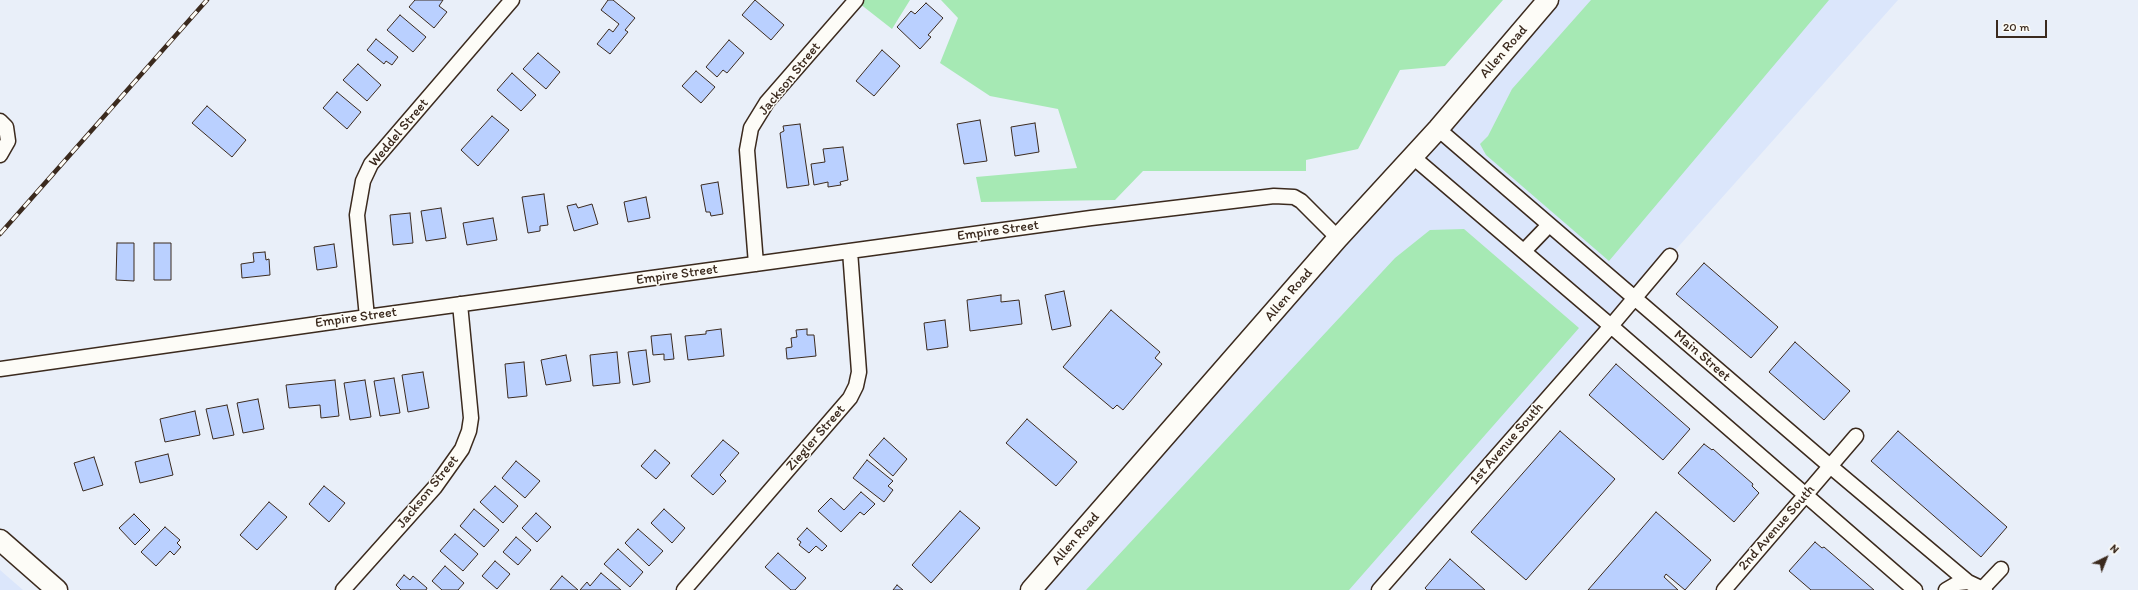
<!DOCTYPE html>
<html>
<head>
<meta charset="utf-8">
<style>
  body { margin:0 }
  #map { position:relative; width:2138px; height:590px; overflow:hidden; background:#e9eff9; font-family:Itim,sans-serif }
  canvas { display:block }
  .north { position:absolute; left:2086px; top:538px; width:40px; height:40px; -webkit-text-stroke:3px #fdfcf7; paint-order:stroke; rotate:43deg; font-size:11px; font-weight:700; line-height:16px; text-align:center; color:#3b2a1e }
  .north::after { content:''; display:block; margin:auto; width:14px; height:18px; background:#3b2a1e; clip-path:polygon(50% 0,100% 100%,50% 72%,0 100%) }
  .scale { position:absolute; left:1996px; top:20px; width:51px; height:18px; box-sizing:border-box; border:2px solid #3b2a1e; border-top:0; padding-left:5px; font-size:12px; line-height:14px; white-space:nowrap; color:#3b2a1e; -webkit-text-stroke:3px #fdfcf7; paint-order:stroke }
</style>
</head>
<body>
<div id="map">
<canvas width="2138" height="590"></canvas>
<div class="north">N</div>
<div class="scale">20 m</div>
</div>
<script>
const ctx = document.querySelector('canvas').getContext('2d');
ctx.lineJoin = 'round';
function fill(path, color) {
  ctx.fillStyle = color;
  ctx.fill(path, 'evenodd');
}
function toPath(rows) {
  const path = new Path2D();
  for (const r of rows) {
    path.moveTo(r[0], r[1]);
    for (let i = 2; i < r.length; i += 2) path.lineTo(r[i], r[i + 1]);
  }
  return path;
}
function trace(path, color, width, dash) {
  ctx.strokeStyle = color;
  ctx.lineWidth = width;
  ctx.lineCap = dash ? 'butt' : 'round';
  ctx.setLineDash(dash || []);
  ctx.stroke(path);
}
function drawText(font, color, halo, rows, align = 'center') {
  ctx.font = font + ' Itim,sans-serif';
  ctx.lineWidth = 3;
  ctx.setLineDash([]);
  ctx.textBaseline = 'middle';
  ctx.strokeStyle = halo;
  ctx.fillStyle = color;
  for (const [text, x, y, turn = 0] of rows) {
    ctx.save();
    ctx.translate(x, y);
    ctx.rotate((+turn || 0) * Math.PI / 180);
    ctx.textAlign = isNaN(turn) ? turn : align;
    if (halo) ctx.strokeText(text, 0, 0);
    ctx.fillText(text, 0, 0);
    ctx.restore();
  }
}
fill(toPath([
  [1548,0,1898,0,1670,256,1379,590,1031,590],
  [0,570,23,590,0,590]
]), '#dbe6fb');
fill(toPath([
  [855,0,910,0,892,29],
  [941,0,1503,0,1445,66,1400,70,1358,149,1306,160,1306,171,1143,171,1115,200,981,202,976,177,1077,168,1058,109,990,96,940,63,958,18],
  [1591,0,1829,0,1609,261,1486,155,1480,144,1488,136,1512,89],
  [1464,229,1579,328,1349,590,1086,590,1395,258,1430,230]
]), '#a6e9b4');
const building = toPath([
  [415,0,443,0,439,6,447,12,434,28,409,7,415,0],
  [608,0,613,0,635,18,625,30,628,32,610,54,597,44,609,29,613,32,619,24,601,10,608,0],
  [755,0,784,25,771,40,742,15,755,0],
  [926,3,943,18,928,35,931,37,920,49,897,27,911,11,915,14,926,3],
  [400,15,426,37,413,52,387,30,400,15],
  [376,39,398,57,392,65,386,61,384,64,367,50,376,39],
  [729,40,744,53,727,73,723,70,717,77,706,67,729,40],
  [882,50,900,66,874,96,856,81,882,50],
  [538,53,560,72,546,89,523,69,538,53],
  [358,64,381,85,367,101,343,80,358,64],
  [696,71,715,87,701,103,682,86,696,71],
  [512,73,536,95,521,111,497,90,512,73],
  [337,92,361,112,347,129,323,108,337,92],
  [207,106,246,140,232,157,192,123,207,106],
  [492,116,509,130,478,166,461,150,492,116],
  [980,120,987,161,964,164,957,124,980,120],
  [1035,123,1039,152,1015,156,1011,127,1035,123],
  [800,124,809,185,787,188,780,133,784,131,783,126,800,124],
  [843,147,848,180,840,182,841,185,828,187,828,182,814,185,811,164,825,162,823,149,843,147],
  [718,182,723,214,711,216,710,212,706,212,701,185,718,182],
  [544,194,548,225,540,226,540,231,528,233,522,197,544,194],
  [646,197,650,218,628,222,624,202,646,197],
  [576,204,578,208,592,204,598,224,574,231,567,206,576,204],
  [441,208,446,238,426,241,421,211,441,208],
  [410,213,413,243,393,245,390,215,410,213],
  [493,218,497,240,467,245,463,223,493,218],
  [117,243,134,243,134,281,116,280,117,243],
  [154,243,171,243,171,280,154,280,154,243],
  [334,244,337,267,317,270,314,247,334,244],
  [265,252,266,260,269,259,270,275,242,278,241,264,254,262,253,253,265,252],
  [1704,263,1778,327,1751,358,1676,294,1704,263],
  [1064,291,1071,326,1052,330,1045,295,1064,291],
  [1001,295,1001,302,1019,300,1022,324,970,331,967,300,1001,295],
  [1111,310,1160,352,1155,358,1162,364,1123,410,1117,405,1113,409,1063,367,1111,310],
  [945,320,948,347,927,350,924,323,945,320],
  [721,329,724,356,688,360,685,336,706,334,706,331,721,329],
  [807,329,807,335,814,335,816,356,787,359,786,348,792,347,791,338,797,337,796,330,807,329],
  [671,334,674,359,664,360,664,354,653,355,651,336,671,334],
  [1795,342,1850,391,1824,420,1769,372,1795,342],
  [646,350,650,382,633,385,628,352,646,350],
  [617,352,620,383,593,386,590,355,617,352],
  [566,355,571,381,546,385,541,360,566,355],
  [524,362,527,396,508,398,505,364,524,362],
  [1616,364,1690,429,1663,460,1589,395,1616,364],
  [423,372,429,408,408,412,402,375,423,372],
  [394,378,400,413,380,416,374,381,394,378],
  [335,380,339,416,321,418,320,405,289,408,286,385,335,380],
  [365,380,371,417,350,420,344,383,365,380],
  [258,399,264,429,243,433,237,403,258,399],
  [227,405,234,435,213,439,206,409,227,405],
  [195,411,200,435,165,442,160,419,195,411],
  [1027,419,1077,462,1056,486,1006,443,1027,419],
  [1560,431,1615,479,1526,580,1471,532,1560,431],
  [1898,431,2007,527,1981,557,1871,461,1898,431],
  [884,438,907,459,893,476,869,455,884,438],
  [723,440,739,453,720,475,726,481,713,495,691,476,723,440],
  [1704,444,1712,450,1713,449,1753,484,1752,486,1759,493,1734,522,1678,473,1704,444],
  [655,450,670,463,656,479,641,466,655,450],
  [168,454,173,475,140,483,135,462,168,454],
  [94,457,103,485,83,491,74,463,94,457],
  [867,460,893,481,888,486,893,490,884,502,853,478,867,460],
  [516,461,540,481,525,498,502,478,516,461],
  [324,486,345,503,329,522,309,504,324,486],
  [495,486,518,506,503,523,480,502,495,486],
  [861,492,875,504,864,515,860,512,841,532,818,511,831,498,844,510,861,492],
  [269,502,287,517,257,550,240,535,269,502],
  [474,509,499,530,484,547,460,526,474,509],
  [664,509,685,528,672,543,651,523,664,509],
  [960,511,980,528,931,583,912,565,960,511],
  [1656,512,1711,560,1685,590,1666,574,1664,577,1678,590,1588,590,1656,512],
  [536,513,551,527,537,542,522,528,536,513],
  [134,514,150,530,135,545,119,528,134,514],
  [165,527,180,540,177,543,181,547,174,555,170,551,156,566,141,552,165,527],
  [807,528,827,546,822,551,816,546,809,553,799,545,801,542,797,539,807,528],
  [638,529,663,551,649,566,625,543,638,529],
  [455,534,478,554,463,571,440,551,455,534],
  [516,537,531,550,518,565,503,552,516,537],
  [1815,542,1822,548,1824,547,1874,590,1811,590,1789,571,1815,542],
  [618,549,643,572,630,587,604,564,618,549],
  [778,553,806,578,795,590,791,590,765,567,778,553],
  [1450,559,1485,590,1427,590,1425,588,1450,559],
  [495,561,510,574,497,589,482,576,495,561],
  [445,566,464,583,458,590,442,590,432,581,445,566],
  [601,573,621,590,580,590,587,582,590,586,601,573],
  [404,575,410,580,413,576,427,588,426,590,401,590,396,585,404,575],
  [562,576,578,590,550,590,562,576],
  [897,585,903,590,893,590,897,585]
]);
fill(building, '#bad0ff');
trace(building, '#3b2a1e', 1);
const minor = toPath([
  [0,121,6,127,8,141,0,155],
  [1438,129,1830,466,1968,582],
  [1413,157,1611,326,1915,590],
  [1524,251,1549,225],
  [756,264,747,150,751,128,767,102,856,0],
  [367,317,357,215,363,181,371,164,512,0],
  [0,369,367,317,1091,218,1274,196,1294,197,1301,201,1338,238],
  [1983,588,2001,569],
  [343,590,435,487,462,449,469,431,471,418,460,304],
  [684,590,850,398,856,386,859,372,850,251],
  [1379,590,1611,326,1670,256],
  [1724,590,1856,436],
  [1946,590,1958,583,1968,582,1985,590]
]);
const secondary = toPath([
  [0,540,57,590],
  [1031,590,1338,238,1438,129,1548,0]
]);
trace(minor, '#3b2a1e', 17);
trace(secondary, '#3b2a1e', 23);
trace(minor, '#fdfcf7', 14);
trace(secondary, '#fdfcf7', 20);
const rail = toPath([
  [0,234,207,0]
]);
trace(rail, '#3b2a1e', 4.5);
trace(rail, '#fdfcf7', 3, [9]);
drawText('14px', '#3b2a1e', '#fdfcf7', [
  ["Allen Road",1504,52,-49],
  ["Jackson Street",790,79,-51],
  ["Weddel Street",399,133,-50],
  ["Empire Street",998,231,-8],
  ["Empire Street",677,275,-8],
  ["Allen Road",1289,295,-49],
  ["Empire Street",356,318,-8],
  ["Main Street",1702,356,41],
  ["Ziegler Street",816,438,-49],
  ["1st Avenue South",1507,444,-49],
  ["Jackson Street",428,492,-51],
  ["2nd Avenue South",1777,528,-49],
  ["Allen Road",1076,539,-49]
]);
</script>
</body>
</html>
